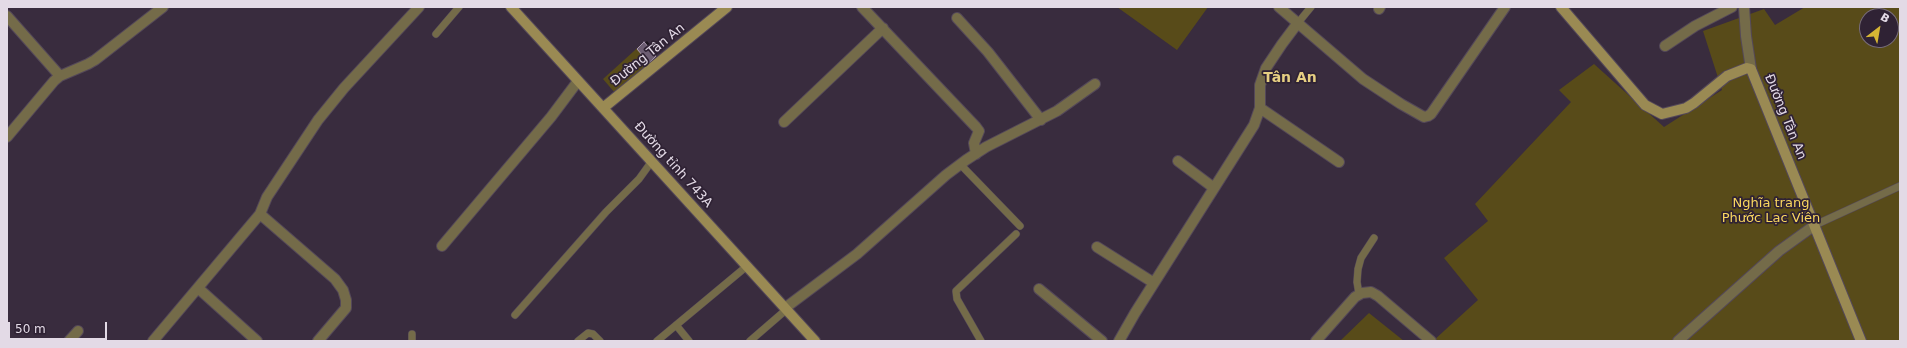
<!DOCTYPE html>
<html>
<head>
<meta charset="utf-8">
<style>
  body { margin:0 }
  #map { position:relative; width:1907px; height:348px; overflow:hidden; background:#392c3e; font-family:"DejaVu Sans",sans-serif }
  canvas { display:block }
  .frame { position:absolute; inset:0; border:8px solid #e3dae6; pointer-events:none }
  .north { position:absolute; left:1859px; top:8px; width:40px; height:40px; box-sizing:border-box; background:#2f2234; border:1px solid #776c7b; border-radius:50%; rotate:31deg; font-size:11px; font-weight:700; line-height:16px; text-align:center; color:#e3dae6 }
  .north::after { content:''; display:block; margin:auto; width:14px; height:18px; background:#d6b534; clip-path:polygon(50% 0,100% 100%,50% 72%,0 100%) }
  .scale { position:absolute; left:8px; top:322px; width:99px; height:18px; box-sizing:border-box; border:2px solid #e3dae6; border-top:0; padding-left:5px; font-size:12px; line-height:14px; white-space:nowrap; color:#e3dae6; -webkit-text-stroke:3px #2f2234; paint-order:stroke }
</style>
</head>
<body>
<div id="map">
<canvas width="1907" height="348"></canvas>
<div class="frame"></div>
<div class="north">B</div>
<div class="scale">50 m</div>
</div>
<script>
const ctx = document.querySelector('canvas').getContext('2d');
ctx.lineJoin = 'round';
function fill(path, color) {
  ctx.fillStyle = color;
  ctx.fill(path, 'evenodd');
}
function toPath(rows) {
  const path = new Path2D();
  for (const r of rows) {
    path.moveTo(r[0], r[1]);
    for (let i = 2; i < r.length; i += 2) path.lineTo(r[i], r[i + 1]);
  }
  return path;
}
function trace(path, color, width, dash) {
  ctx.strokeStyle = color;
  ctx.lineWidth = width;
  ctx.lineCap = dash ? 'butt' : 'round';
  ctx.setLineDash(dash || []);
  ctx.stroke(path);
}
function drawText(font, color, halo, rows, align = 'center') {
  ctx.font = font + ' "DejaVu Sans",sans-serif';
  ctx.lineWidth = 3.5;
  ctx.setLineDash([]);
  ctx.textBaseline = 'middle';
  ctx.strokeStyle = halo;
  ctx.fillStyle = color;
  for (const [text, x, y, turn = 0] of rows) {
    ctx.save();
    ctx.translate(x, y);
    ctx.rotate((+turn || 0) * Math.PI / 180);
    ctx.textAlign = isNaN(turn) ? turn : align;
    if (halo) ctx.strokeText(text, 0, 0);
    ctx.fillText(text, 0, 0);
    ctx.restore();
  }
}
fill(toPath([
  [1117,7,1208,7,1177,50],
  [1805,7,1900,7,1900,341,1433,341,1478,300,1444,258,1488,221,1475,204,1571,102,1559,90,1594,64,1664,127,1722,90,1703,31,1764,9,1775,25],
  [1867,16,1891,16,1891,40,1867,40],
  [644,42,656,56,615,93,603,79],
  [1369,313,1404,341,1340,341]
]), '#584b19');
fill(toPath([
  [647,41,658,53,649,61,638,49]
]), '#0007');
const building = toPath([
  [644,42,656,56,649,63,637,49,644,42]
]);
fill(building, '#6d5e73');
trace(building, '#a999b0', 1);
const lane = toPath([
  [1297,24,1311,7],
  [436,34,459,7],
  [960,164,1020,226],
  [1815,225,1900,186],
  [1359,294,1357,282,1358,269,1361,258,1374,238],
  [515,315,606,212,639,179,652,161],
  [676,325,689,341],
  [412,334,412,341],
  [578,341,588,333,593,334,600,341],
  [657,341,747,266],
  [750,341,787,309],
  [981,341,957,299,956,291,1016,234]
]);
const street = toPath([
  [862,7,976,127,979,131,974,143,976,154],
  [1279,7,1363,79,1401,104,1424,117,1428,116,1431,114,1505,7],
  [1744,7,1746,36,1751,69],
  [1379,9,1380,7],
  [7,16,60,76],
  [957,18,988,52,1041,120],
  [1665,46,1695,26,1732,7],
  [1260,108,1339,162],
  [784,122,883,28],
  [7,137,54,81,60,76,88,64,95,60,163,7],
  [1178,161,1214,188],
  [260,214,335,279,343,290,346,300,346,308,318,341],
  [442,246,551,117,578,81],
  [1097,247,1154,283],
  [198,288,257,341],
  [1039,289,1102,341],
  [785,308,857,254,946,175,966,160,986,147,1057,111,1095,84],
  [69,341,78,331],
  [153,341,260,214,267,197,318,120,344,88,419,7],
  [1119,341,1135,313,1254,125,1260,108,1260,85,1266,68,1282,44,1297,24],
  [1316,341,1355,297,1362,293,1371,292,1378,296,1431,341],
  [1678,341,1779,251,1815,225]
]);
const secondary = toPath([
  [511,7,815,341],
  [1561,7,1645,105,1662,114,1686,108,1694,103,1727,76,1747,68,1751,69,1861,341],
  [603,108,727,7]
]);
trace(lane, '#544859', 8);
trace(street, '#544859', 12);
trace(secondary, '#544859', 12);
trace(lane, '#746b49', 7);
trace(street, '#746b49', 10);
trace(secondary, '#9a8a53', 10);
drawText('13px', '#e3dae6', '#2f2234', [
  ["Đường Tân An",648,55,-39],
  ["Đường Tân An",1785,117,68],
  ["Đường tỉnh 743A",673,165,48]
]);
drawText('13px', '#f9d75f', '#2f2234', [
  ["Nghĩa trang",1771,204],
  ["Phước Lạc Viên",1771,219]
]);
drawText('bold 14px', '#e6cf82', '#2f2234', [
  ["Tân An",1290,78]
]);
</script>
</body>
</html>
